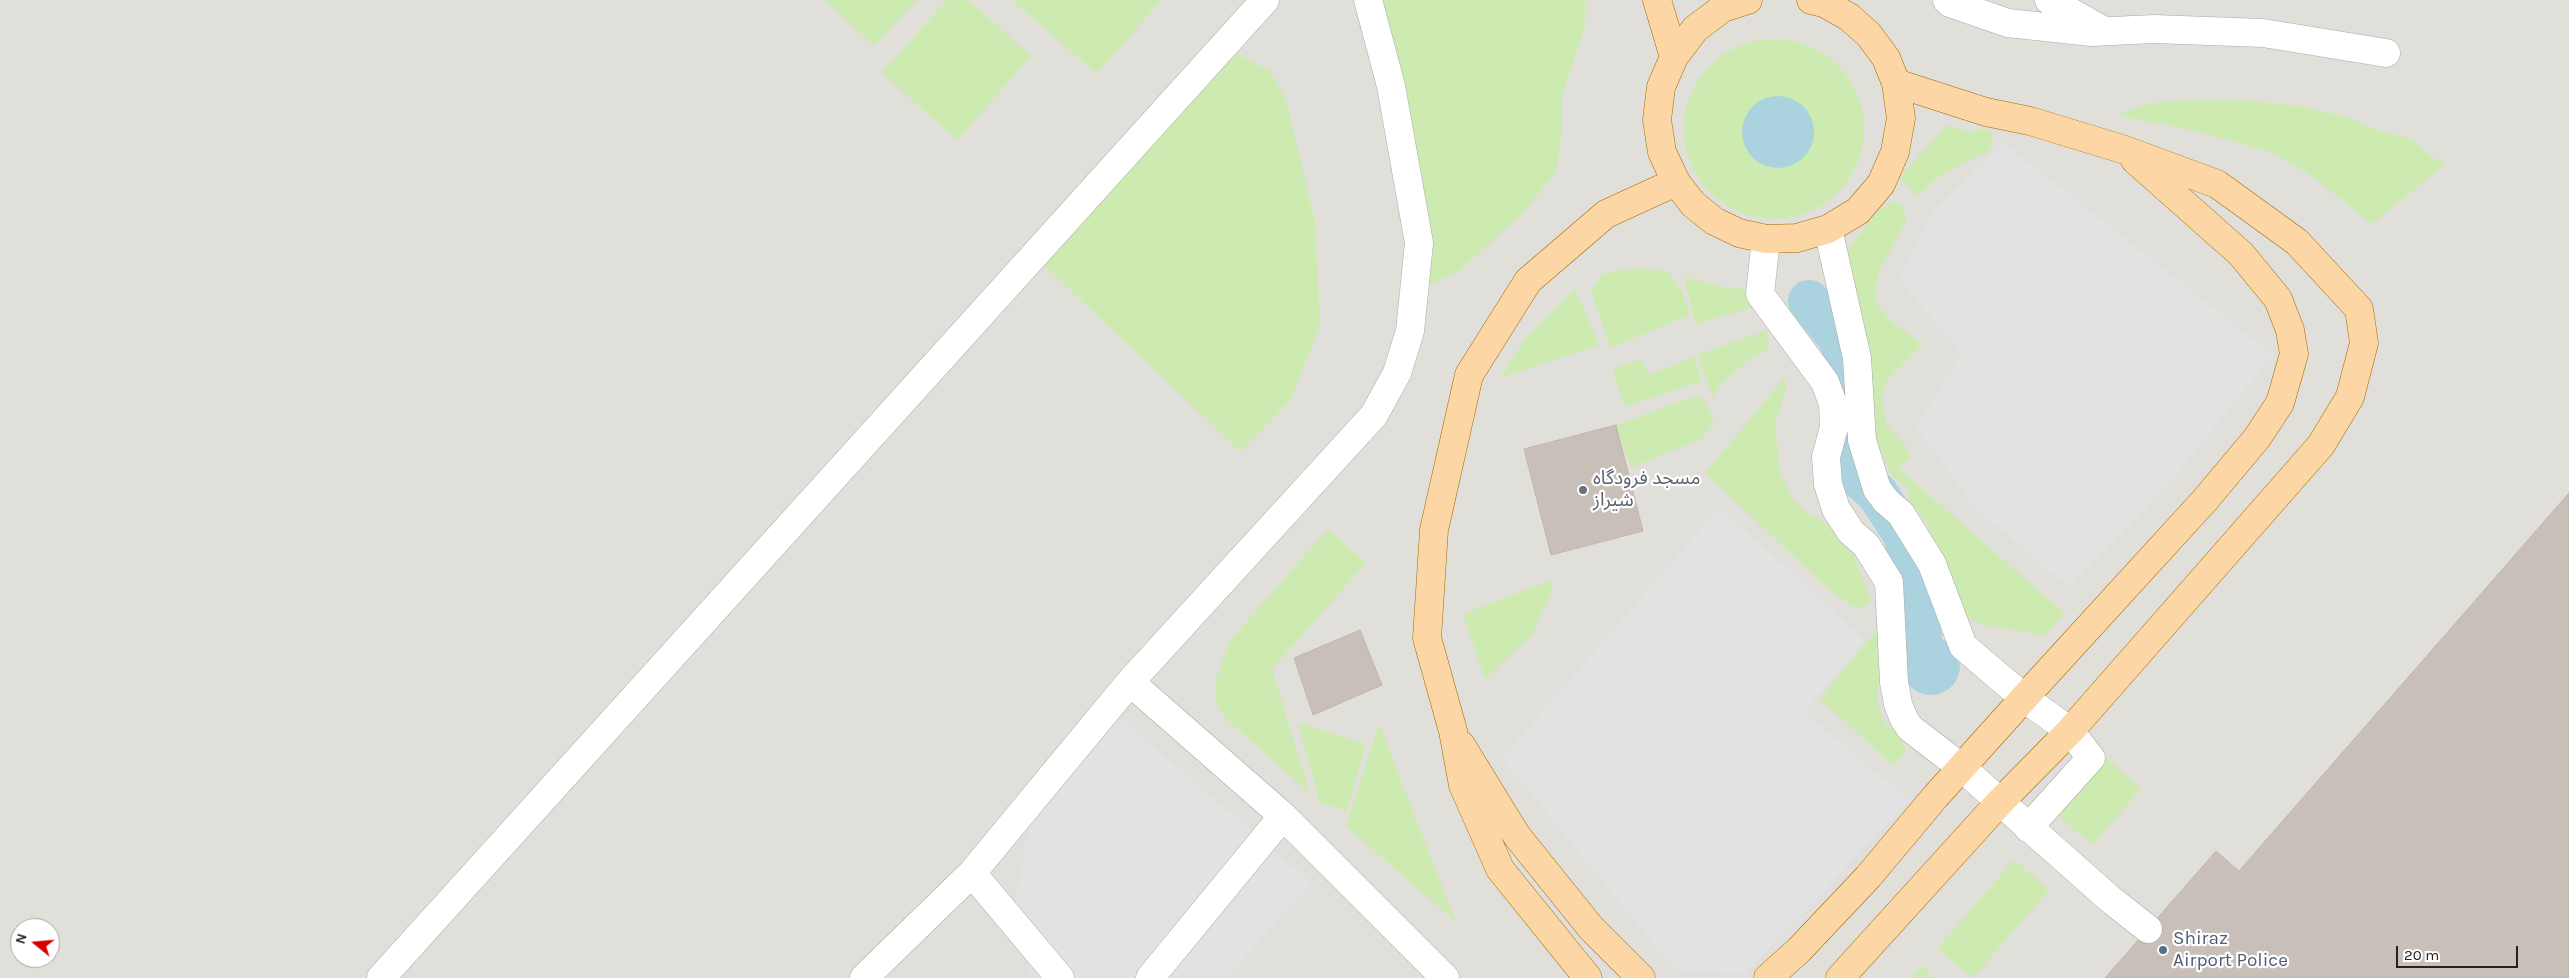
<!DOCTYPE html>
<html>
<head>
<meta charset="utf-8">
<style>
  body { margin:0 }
  #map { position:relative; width:2569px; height:978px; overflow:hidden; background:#f2efe9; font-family:Karla,sans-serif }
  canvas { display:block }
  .north { position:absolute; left:10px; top:918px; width:50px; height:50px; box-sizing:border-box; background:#fff; border:1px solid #a7a7a7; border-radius:50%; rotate:287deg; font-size:14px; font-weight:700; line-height:20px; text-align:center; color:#222 }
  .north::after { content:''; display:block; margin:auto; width:18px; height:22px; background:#d40000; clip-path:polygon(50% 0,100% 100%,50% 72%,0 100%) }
  .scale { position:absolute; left:2396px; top:946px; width:122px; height:22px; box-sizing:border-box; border:2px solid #222; border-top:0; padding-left:6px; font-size:15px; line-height:18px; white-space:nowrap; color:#222; -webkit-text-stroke:4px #fff; paint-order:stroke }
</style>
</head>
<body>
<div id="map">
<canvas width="2569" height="978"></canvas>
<div class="north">N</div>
<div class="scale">20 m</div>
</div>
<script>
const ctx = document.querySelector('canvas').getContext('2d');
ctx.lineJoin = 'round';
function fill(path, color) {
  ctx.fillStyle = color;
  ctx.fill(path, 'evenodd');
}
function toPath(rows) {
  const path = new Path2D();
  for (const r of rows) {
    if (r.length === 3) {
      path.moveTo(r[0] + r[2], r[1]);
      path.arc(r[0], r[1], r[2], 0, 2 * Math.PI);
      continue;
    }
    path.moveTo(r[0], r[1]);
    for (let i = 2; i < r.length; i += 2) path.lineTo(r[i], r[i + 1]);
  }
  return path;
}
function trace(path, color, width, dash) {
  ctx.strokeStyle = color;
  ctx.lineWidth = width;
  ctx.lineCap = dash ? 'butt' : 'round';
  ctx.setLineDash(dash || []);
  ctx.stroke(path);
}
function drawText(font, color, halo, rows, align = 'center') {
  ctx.font = font + ' Karla,"Noto Sans Arabic",sans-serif';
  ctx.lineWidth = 4.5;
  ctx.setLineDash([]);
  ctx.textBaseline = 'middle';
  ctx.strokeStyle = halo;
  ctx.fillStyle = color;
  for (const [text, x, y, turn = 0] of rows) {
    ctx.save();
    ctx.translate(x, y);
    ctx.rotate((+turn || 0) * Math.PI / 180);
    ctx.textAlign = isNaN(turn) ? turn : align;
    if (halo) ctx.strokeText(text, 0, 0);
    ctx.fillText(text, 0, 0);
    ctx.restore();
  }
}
fill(toPath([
  [0,0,2569,0,2569,978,0,978],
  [20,928,50,928,50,958,20,958]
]), '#e1dfda');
fill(toPath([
  [825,0,917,0,874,46],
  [947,0,968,0,1031,56,957,140,882,73],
  [1012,0,1161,0,1097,74],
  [1358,0,1585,0,1585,28,1561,98,1562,128,1557,170,1523,213,1459,271,1413,294,1421,263],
  [1774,129,90],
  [1232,51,1270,71,1286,100,1315,221,1320,325,1291,399,1241,452,1043,264],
  [2191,99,2239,100,2298,106,2345,116,2377,130,2412,139,2431,156,2445,164,2372,224,2309,174,2271,152,2191,130,2117,115,2147,104],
  [1946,126,1974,132,1983,128,1991,131,1993,142,1989,152,1969,160,1934,180,1918,196,1899,178],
  [1891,202,1902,204,1907,219,1880,270,1876,286,1877,304,1891,321,1923,344,1887,380,1882,400,1887,426,1905,444,1910,456,1899,469,2064,613,2045,636,1985,625,1955,613,1928,524,1910,502,1908,487,1893,477,1880,450,1868,434,1843,271,1848,249,1879,210],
  [1621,270,1659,270,1669,273,1683,293,1690,315,1610,348,1591,290,1603,274],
  [1684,277,1723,287,1739,288,1750,293,1758,306,1695,324],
  [1575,288,1599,345,1500,378,1525,339],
  [1767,330,1769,343,1765,352,1749,359,1720,385,1713,397,1697,355],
  [1694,357,1702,381,1624,407,1613,369,1642,359,1648,375],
  [1785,377,1786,390,1775,425,1780,472,1792,498,1806,513,1832,526,1854,555,1871,601,1859,610,1833,593,1705,473],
  [1693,397,1703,398,1714,420,1703,438,1631,468,1616,425],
  [1328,529,1366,563,1272,669,1310,793,1226,719,1215,702,1216,679,1229,642],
  [1551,580,1551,592,1533,634,1485,679,1463,614],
  [1879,627,1883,666,1878,687,1878,705,1885,723,1898,735,1906,750,1894,766,1820,699],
  [1298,723,1366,744,1347,811,1320,803],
  [1379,724,1456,922,1346,826],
  [2105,757,2141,789,2092,845,2056,814],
  [2014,860,2049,890,1973,978,1937,949],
  [1921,966,1934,978,1911,978]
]), '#cdebb0');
fill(toPath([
  [2004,143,2273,355,2164,490,2068,587,1975,508,1916,427,1962,353,1899,280,1935,209],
  [1720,507,1865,640,1804,712,1909,800,1745,974,1675,970,1502,758],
  [1123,720,1311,883,1226,978,1034,978,1029,972,1015,904,1026,839,1033,819,1111,723]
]), '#e2e2e2');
fill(toPath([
  [1778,132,36],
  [1931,666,29]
]), '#aad3df');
trace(toPath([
  [1809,301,1838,337,1849,364,1851,394,1843,423,1844,443,1851,463,1862,480,1877,493,1905,536,1921,638]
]), '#aad3df', 42);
const building = toPath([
  [1616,425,1643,531,1551,555,1524,449,1616,425],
  [2569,493,2569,978,2105,978,2216,851,2239,871,2569,493],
  [1360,630,1382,685,1313,715,1294,658,1360,630]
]);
fill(building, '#c7bfb8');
trace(building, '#c4b6ab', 1);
const minor = toPath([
  [1947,0,1950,3,2008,23,2091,32,2154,29,2263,33,2386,53],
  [2049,0,2099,28],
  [1828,229,1857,358,1862,440,1877,489,1886,501,1901,514,1932,564,1963,646,2024,698,2070,731,2091,758,2028,828],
  [1766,239,1760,294,1825,382,1833,404,1834,427,1826,457,1828,484,1836,509,1851,532,1866,545,1889,582,1894,682,1898,704,1904,719,1910,728,1962,768,2110,899,2148,929],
  [1130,682,1283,816,1445,978],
  [381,978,1265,0],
  [864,978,972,873],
  [1060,978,972,873,1130,682,1374,415,1397,373,1410,331,1419,243,1391,86,1368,0],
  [1150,978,1283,816]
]);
const major = toPath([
  [1657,0,1674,57],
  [1748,0,1723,8,1695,29,1674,57,1661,87,1657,120,1662,152,1676,182,1693,204,1714,221,1739,233,1766,239,1797,238,1828,229,1858,211,1881,184,1895,152,1901,118,1896,83,1886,58,1869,35,1849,17,1824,3,1811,0],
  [1461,745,1517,836,1591,928,1641,978],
  [1588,978,1500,869,1463,785,1453,731,1427,638,1434,530,1469,375,1528,281,1606,214,1676,182],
  [1768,978,1799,950,1868,877,1935,797,2024,698,2205,500,2257,438,2280,403,2294,354,2290,330,2278,299,2241,254,2135,160],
  [1840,978,1999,803,2070,731,2321,445,2350,397,2364,343,2359,309,2297,242,2217,184,2122,149,2030,121,1986,112,1896,83]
]);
trace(minor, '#a9a9a9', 29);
trace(major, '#a06b00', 29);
trace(minor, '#fff', 28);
trace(major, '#fcd6a4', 28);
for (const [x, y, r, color] of [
  [1583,490,5,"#6b7280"],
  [2163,950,5,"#5c6f8a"]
]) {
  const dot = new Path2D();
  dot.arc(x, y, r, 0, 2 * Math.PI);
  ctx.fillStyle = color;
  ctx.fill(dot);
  trace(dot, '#fff', 2);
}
drawText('19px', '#5b616d', '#fff', [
  ["مسجد فرودگاه",1593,479],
  ["شیراز",1593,501]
], 'left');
drawText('19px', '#4e5e75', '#fff', [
  ["Shiraz",2173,939],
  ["Airport Police",2173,961]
], 'left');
</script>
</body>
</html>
